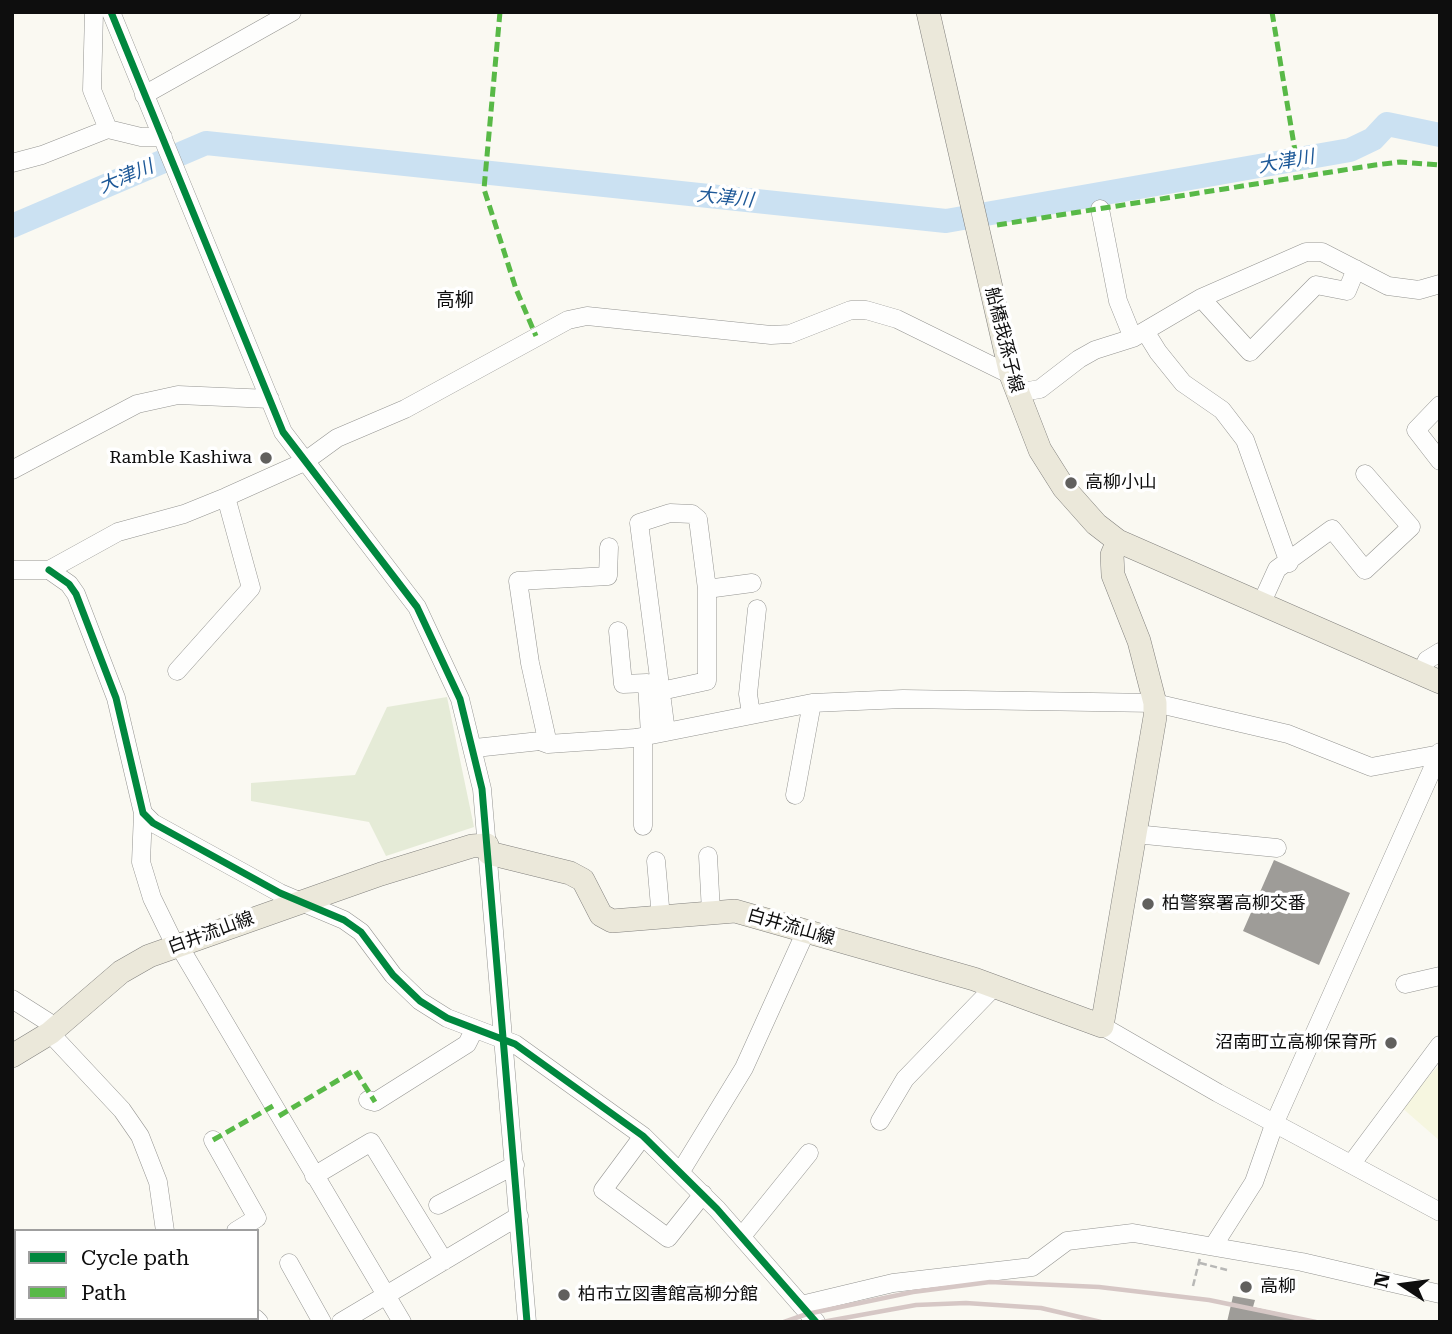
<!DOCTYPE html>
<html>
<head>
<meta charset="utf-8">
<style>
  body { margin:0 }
  #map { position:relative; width:1452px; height:1334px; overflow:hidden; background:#faf9f2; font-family:"Roboto Serif",serif }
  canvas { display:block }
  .frame { position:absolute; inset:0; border:14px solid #0e0e0e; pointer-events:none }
  .legend { position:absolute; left:14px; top:1229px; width:245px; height:91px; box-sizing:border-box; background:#fff; border:2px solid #9f9f9f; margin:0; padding:9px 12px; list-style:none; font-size:21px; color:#0e0e0e }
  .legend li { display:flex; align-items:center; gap:14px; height:35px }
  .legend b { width:35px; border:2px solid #9f9f9f }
  .north { position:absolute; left:1368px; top:1250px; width:70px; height:70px; -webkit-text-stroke:5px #fff; paint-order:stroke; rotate:283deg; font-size:19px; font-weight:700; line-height:28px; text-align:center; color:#0e0e0e }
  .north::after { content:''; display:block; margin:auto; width:24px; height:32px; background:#0e0e0e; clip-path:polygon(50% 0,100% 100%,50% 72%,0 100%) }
</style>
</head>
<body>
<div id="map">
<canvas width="1452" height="1334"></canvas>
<div class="frame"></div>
<ul class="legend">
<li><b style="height:9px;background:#00873e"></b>Cycle path</li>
<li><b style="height:9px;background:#58b947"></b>Path</li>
</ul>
<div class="north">N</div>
</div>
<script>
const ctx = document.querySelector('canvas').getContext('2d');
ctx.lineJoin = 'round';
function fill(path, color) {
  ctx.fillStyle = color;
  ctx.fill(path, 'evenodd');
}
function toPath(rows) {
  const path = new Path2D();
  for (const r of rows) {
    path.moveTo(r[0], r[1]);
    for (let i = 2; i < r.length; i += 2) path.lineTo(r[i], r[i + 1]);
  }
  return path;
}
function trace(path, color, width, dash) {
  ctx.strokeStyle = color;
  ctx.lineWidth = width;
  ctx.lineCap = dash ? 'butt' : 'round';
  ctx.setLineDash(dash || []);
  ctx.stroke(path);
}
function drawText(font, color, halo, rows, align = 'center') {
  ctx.font = font + ' "Roboto Serif","Noto Sans JP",serif';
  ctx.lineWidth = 7;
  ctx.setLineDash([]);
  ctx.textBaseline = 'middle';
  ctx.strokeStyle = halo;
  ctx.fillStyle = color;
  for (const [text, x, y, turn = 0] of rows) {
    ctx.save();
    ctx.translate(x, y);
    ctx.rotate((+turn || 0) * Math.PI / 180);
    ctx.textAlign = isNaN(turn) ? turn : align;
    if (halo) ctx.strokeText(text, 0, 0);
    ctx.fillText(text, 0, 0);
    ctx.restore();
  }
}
fill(toPath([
  [1440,1064,1440,1141,1401,1107]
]), '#f6f6e0');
fill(toPath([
  [447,697,474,827,386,856,369,822,251,801,251,783,355,775,387,707]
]), '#e5ebd7');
trace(toPath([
  [12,226,206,143,946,221,1350,150,1373,139,1387,124,1440,135]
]), '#cbe1f2', 24);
fill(toPath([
  [1274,860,1350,893,1319,965,1243,931],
  [1233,1296,1255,1300,1253,1307,1298,1317,1297,1322,1227,1322]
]), '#9e9c98');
const minor = toPath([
  [94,12,92,90,108,129],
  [111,12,283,432,417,607,460,699,482,789,527,1322],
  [144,95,292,12],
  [12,163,42,155,108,129,141,137,163,137],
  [1100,209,1118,301,1133,338],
  [1201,298,1250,352,1316,285,1347,291,1356,269],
  [1145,331,1158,352,1183,383,1222,410,1245,440,1289,563],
  [1016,393,1040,389,1079,359,1095,350,1133,338,1201,298,1306,252,1322,252,1388,286,1419,290,1440,284],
  [1440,405,1416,430,1440,461],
  [12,470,137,404,178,395,270,399],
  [12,570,49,570,118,532,184,514,226,497,304,462,337,438,405,409,568,320,587,316,771,335,790,334,851,310,866,310,897,319,1011,375],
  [49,570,69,584,76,594,116,698,143,813,153,823,280,893,344,920,361,932,393,975,420,1001,447,1018,515,1044,643,1136,717,1209,816,1322],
  [707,589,752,583],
  [1262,602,1277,569,1332,529,1365,570,1411,527,1365,474],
  [618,631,623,684,647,683,650,735],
  [177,671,251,588,226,497],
  [1421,673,1427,660,1440,652],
  [661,691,707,681,707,589,698,519,692,514,670,513,639,523,666,732],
  [751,714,748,694,757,609],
  [548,744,530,663,518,581,608,576,609,547],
  [475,748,540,741,548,744,636,738,812,703,903,699,1155,703,1288,734,1371,767,1440,754],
  [795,795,812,703],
  [143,813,141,862,152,898,175,945],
  [643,826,643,737],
  [1135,834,1277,848],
  [708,856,711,912],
  [656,861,661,918],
  [178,944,402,1322],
  [1405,984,1440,976],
  [12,999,56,1027],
  [1102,1026,1218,1093,1440,1212],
  [50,1033,122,1110,140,1136,158,1182,165,1231],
  [368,1100,375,1102,467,1044,474,1030],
  [880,1121,905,1079,995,986],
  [643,1136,603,1190,668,1238,703,1194],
  [213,1140,257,1218,236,1231],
  [1352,1163,1440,1045],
  [681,1171,744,1068,806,931],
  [314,1176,371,1142,444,1261],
  [438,1205,515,1165],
  [742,1236,809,1153],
  [1214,1245,1254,1182,1275,1122,1440,752],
  [289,1263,322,1322],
  [801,1305,893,1283,1032,1267,1067,1241,1133,1233,1302,1262,1440,1294],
  [255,1318,259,1322],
  [21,1322,22,1318],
  [74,1322,76,1318],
  [146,1322,147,1318],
  [341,1322,519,1216]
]);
const major = toPath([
  [928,12,1011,375,1040,450,1064,488,1096,524,1118,541,1440,682],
  [12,1056,50,1033,121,972,149,956,381,874,472,846,487,845,489,853,570,873,583,880,601,915,612,921,735,911,974,979,1102,1026,1155,717,1155,703,1139,641,1113,575,1112,555,1118,541]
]);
trace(minor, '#949491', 19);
trace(major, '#82817e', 24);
trace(toPath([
  [1200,1263,1227,1270],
  [1193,1286,1200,1258]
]), '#b8b8b6', 2.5, [7, 3.5]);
trace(minor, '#fefefd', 18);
trace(major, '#ebe8da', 23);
trace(toPath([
  [784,1322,807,1314,913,1292,990,1282,1099,1287,1209,1300,1316,1322],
  [822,1322,916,1305,966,1303,1041,1308,1101,1322]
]), '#d6c7c5', 4.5);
trace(toPath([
  [500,12,484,189,516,289,536,336],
  [1272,12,1299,175],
  [997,225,1375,165,1400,162,1440,165],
  [279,1116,355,1070,375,1102],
  [213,1140,273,1106]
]), '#58b947', 5, [10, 5]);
trace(toPath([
  [111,12,283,432,417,607,460,699,482,789,527,1322],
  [49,570,69,584,76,594,116,698,143,813,153,823,280,893,344,920,361,932,393,975,420,1001,447,1018,515,1044,643,1136,717,1209,816,1322]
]), '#00873e', 7);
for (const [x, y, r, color] of [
  [266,458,7,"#61605e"],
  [1071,483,7,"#61605e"],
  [1148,904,7,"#61605e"],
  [1391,1043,7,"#61605e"],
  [1246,1287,7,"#61605e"],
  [564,1295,7,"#61605e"]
]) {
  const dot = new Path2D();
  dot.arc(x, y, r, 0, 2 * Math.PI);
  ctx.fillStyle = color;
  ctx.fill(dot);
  trace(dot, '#fff', 2.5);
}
drawText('18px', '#0e0e0e', '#fff', [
  ["船橋我孫子線",1004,340,76],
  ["白井流山線",791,927,16],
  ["白井流山線",211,933,-20]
]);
drawText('18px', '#0e0e0e', '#fff', [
  ["Ramble Kashiwa",252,458,"right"],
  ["高柳小山",1085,483],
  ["柏警察署高柳交番",1162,904],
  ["沼南町立高柳保育所",1377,1043,"right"],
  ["高柳",1260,1287],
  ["柏市立図書館高柳分館",578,1295]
], 'left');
drawText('italic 19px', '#1e5998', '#fff', [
  ["大津川",1286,162,-10],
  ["大津川",126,177,-23],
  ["大津川",725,198,6]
]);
drawText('19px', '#0e0e0e', '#fff', [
  ["高柳",455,300]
]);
</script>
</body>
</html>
